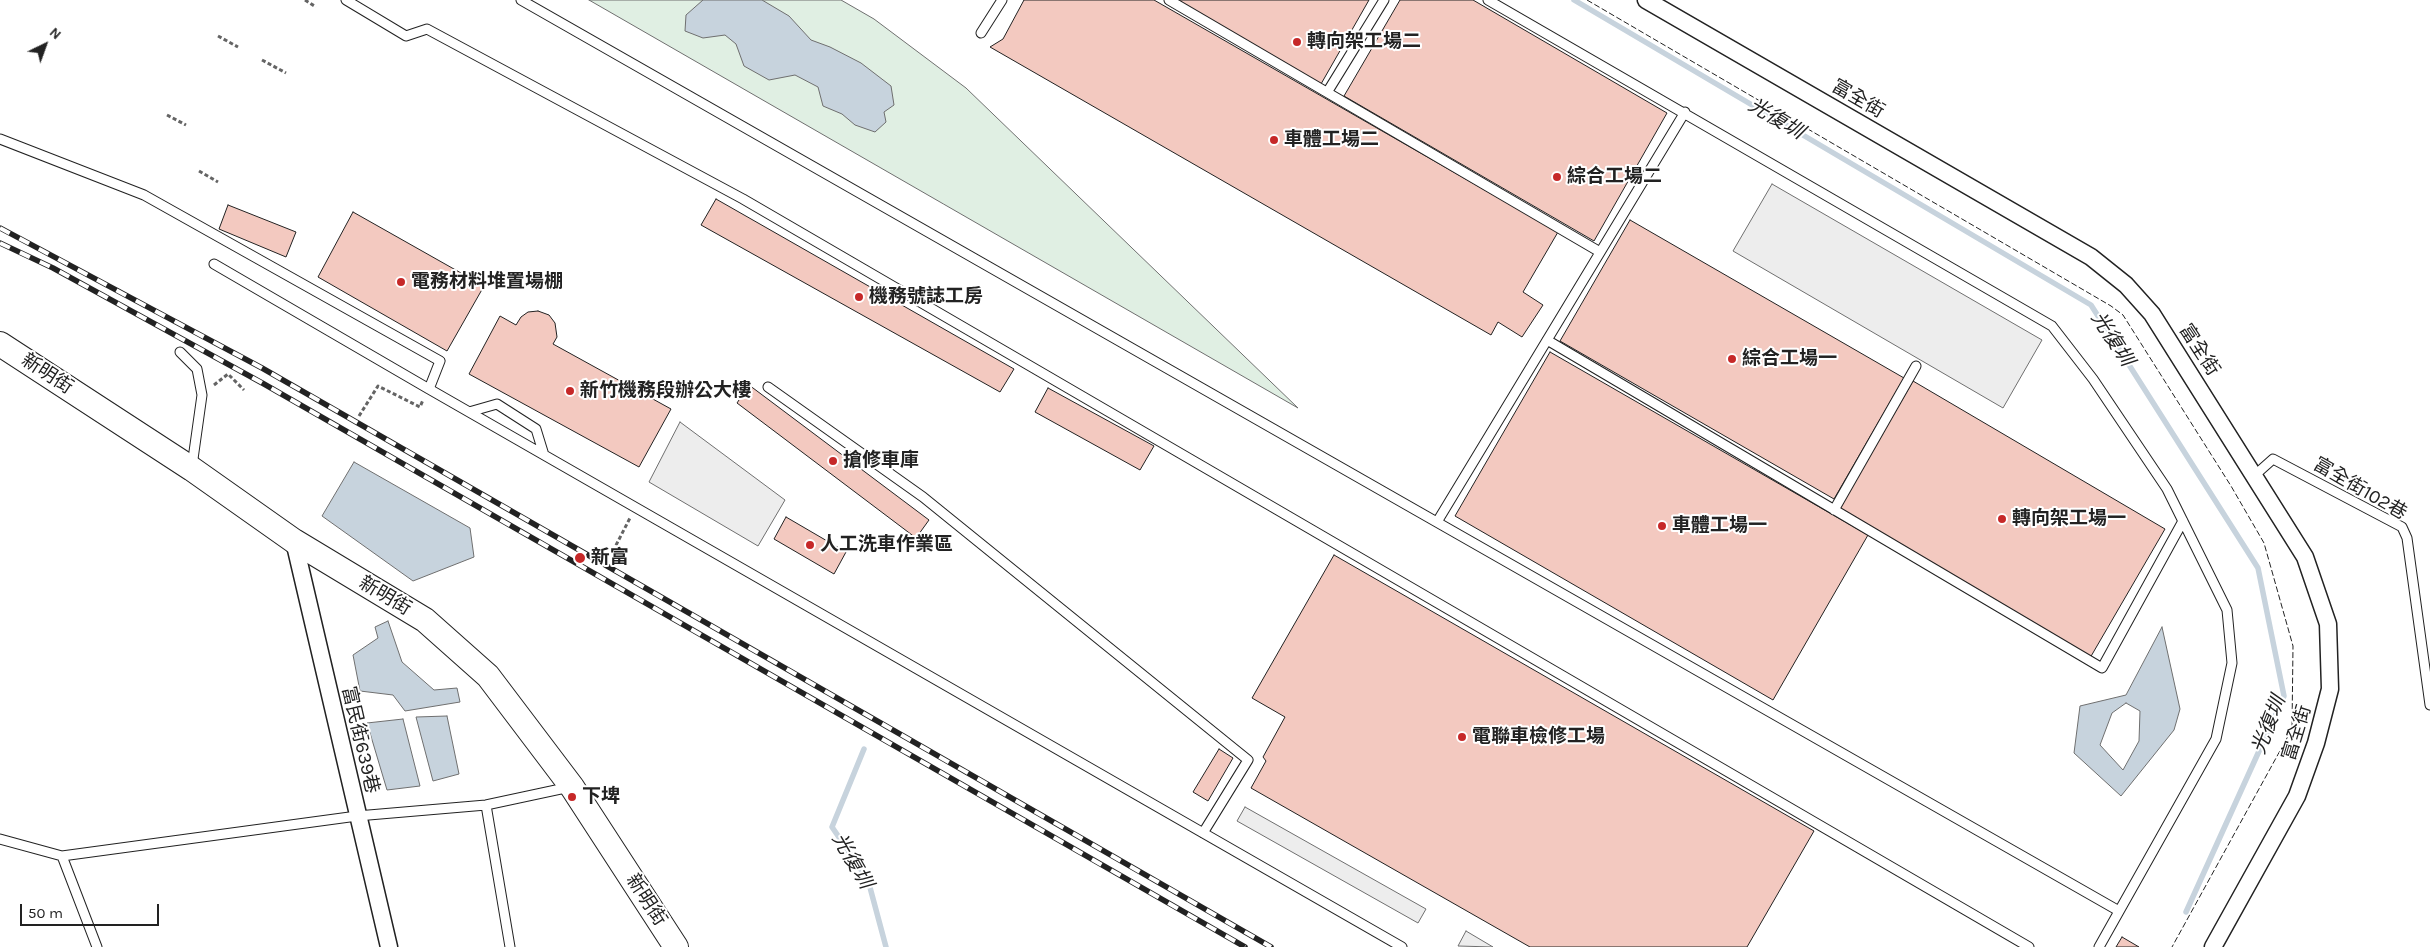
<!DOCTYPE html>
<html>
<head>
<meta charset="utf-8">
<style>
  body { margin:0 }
  #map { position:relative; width:2430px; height:947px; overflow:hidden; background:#fff; font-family:Karla,sans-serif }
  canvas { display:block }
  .north { position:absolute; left:20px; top:20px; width:50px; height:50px; -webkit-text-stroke:4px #fff; paint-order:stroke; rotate:42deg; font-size:14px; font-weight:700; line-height:20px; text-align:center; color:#222 }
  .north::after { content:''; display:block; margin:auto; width:18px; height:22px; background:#222; clip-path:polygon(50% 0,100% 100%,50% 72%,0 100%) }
  .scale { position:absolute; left:20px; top:904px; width:139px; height:22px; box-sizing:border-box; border:2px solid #222; border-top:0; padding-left:6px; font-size:15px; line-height:18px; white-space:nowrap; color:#222; -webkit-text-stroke:4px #fff; paint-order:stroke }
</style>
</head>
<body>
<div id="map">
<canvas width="2430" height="947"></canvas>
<div class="north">N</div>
<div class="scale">50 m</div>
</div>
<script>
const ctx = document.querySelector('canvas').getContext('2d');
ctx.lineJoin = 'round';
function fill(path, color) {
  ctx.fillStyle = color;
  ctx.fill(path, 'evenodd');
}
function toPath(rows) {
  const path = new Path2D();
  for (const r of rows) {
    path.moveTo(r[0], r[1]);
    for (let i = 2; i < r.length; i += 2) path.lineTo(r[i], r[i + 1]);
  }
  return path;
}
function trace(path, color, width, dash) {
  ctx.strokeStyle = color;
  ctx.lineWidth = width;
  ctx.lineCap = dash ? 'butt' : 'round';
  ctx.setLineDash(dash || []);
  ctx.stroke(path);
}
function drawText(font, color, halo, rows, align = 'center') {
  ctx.font = font + ' Karla,"Noto Sans TC",sans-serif';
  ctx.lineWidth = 4;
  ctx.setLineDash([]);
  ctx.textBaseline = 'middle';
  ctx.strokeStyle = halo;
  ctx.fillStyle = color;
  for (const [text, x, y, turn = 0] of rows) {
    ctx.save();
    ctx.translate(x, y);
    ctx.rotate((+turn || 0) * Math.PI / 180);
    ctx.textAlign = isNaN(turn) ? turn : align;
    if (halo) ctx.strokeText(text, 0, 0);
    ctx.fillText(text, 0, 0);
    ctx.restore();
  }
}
const green = toPath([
  [589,0,841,0,874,19,966,88,1298,408,589,0]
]);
fill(green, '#e0efe3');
trace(green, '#6f6f6f', 1);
const parking = toPath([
  [1772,184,2042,340,2003,408,1733,251,1772,184],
  [680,422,785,500,758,546,649,482,680,422],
  [1245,807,1426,909,1418,923,1237,821,1245,807],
  [1466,931,1493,947,1458,946,1466,931]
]);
fill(parking, '#ededed');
trace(parking, '#6f6f6f', 1);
const water = toPath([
  [703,0,762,0,789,16,811,40,830,47,861,63,891,86,894,105,884,112,886,122,875,132,855,125,842,114,823,106,818,87,795,75,769,80,744,66,736,44,725,35,703,38,685,31,686,15,703,0],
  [354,462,470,528,474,557,413,581,322,516,354,462],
  [388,621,402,662,434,690,457,688,460,702,405,711,393,695,360,691,353,655,378,638,375,627,388,621],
  [2162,627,2180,709,2174,730,2121,796,2074,753,2080,706,2126,695,2162,627],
  [2126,703,2140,711,2139,741,2123,770,2100,745,2112,713,2126,703],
  [447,716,459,774,433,781,416,717,447,716],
  [403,719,420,786,387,790,367,723,403,719]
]);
fill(water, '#c7d3dd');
trace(water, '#6f6f6f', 1);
trace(toPath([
  [1574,0,2091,305,2258,568,2284,696,2186,912],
  [864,749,832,827,868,880,886,947]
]), '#c7d3dd', 5.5);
const building = toPath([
  [1024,0,1154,0,1558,232,1523,292,1543,305,1522,337,1498,322,1491,335,990,47,1003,39,1024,0],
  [1177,0,1369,0,1321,84,1177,0],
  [1400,0,1473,0,1667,113,1594,241,1344,96,1400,0],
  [716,199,1014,369,1000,392,701,225,716,199],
  [228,205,296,232,286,257,219,229,228,205],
  [353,212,484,286,447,351,318,277,353,212],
  [1630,220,1904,378,1834,499,1560,341,1630,220],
  [538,311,549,315,555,323,557,337,553,344,671,409,639,467,469,374,500,316,516,325,521,317,528,312,538,311],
  [1550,352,1868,535,1773,700,1455,516,1550,352],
  [1913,381,2165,529,2090,658,1838,510,1913,381],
  [749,385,929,520,916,538,737,403,749,385],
  [1048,388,1154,446,1140,470,1035,412,1048,388],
  [786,517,846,552,834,574,774,539,786,517],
  [1334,555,1814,831,1747,947,1530,947,1251,788,1266,761,1263,757,1285,717,1252,698,1334,555],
  [1219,749,1233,758,1208,801,1193,792,1219,749],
  [2122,937,2139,947,2116,947,2122,937]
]);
fill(building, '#f3c9c0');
trace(building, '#222', 1);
const lane = toPath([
  [346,0,406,36,427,29,743,199,2029,947],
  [521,0,2119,911],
  [1169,0,1600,252],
  [1488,0,2052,326,2093,379,2167,489,2227,610,2232,663,2216,739,2099,947],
  [981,33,1002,0],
  [1328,91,1384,0],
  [0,139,144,195,440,361,429,389,1402,947],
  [214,264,429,389],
  [1547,340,2102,668,2183,521],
  [180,352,197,369,202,395,192,466],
  [768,387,923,497,1248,760,1203,833],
  [469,412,497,404,536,429,544,455],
  [2255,475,2273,459,2402,527,2407,538,2430,705],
  [1834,510,1916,366],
  [1437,522,1685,112],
  [486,805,510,947],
  [0,839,62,856,357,816,486,805,570,787],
  [62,856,97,947]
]);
const street = toPath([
  [1646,0,2091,257,2126,285,2152,314,2305,557,2328,624,2330,689,2316,743,2297,796,2213,947],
  [294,541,389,947]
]);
const secondary = toPath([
  [0,344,192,469,294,541,425,620,488,676,572,787,676,947]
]);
trace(lane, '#222', 11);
trace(street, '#222', 19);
trace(secondary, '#222', 26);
trace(toPath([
  [305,0,316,7],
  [218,36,238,47],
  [262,60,286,73],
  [167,115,186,125],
  [199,171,218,182],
  [214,385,228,374,244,390],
  [359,416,378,386,420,407,423,400],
  [613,551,630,518]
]), '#646464', 3, [4, 2.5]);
trace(lane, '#fff', 9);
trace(street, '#fff', 16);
trace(secondary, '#fff', 24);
const rail = toPath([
  [0,228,262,368,1271,947],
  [0,243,53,268,264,384,1245,947]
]);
trace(rail, '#222', 5.5);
trace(rail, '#fff', 4, [11]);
trace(toPath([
  [1587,0,2111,306,2123,315,2231,486,2264,543,2293,646,2292,729,2172,947]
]), '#222', 1, [6, 2.5]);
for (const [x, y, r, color] of [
  [1297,42,5,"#c62828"],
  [1274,140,5,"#c62828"],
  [1557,177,5,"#c62828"],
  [401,282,5,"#c62828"],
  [859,297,5,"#c62828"],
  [1732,359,5,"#c62828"],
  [570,391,5,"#c62828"],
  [833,461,5,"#c62828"],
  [2002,519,5,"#c62828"],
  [1662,526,5,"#c62828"],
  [810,545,5,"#c62828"],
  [580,558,6,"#c62828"],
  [1462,737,5,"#c62828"],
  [572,797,5,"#c62828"]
]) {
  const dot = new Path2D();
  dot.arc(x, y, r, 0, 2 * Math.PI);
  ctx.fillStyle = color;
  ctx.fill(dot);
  trace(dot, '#fff', 2);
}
drawText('bold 19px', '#222', '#fff', [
  ["轉向架工場二",1307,42],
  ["車體工場二",1284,140],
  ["綜合工場二",1567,177],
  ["電務材料堆置場棚",411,282],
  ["機務號誌工房",869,297],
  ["綜合工場一",1742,359],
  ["新竹機務段辦公大樓",580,391],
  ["搶修車庫",843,461],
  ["轉向架工場一",2012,519],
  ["車體工場一",1672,526],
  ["人工洗車作業區",820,545],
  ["新富",591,558],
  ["電聯車檢修工場",1472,737],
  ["下埤",582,797]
], 'left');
drawText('19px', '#222', '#fff', [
  ["富全街",1858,99,30],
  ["富全街",2199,350,57],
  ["新明街",47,374,33],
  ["富全街102巷",2360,489,30],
  ["新明街",385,596,31],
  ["富全街",2297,733,-73],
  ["富民街639巷",360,740,77],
  ["新明街",646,900,57]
]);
drawText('italic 20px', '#222', '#fff', [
  ["光復圳",1776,119,31],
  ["光復圳",2112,339,57],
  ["光復圳",2269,725,-69],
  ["光復圳",852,861,60]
]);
</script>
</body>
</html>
